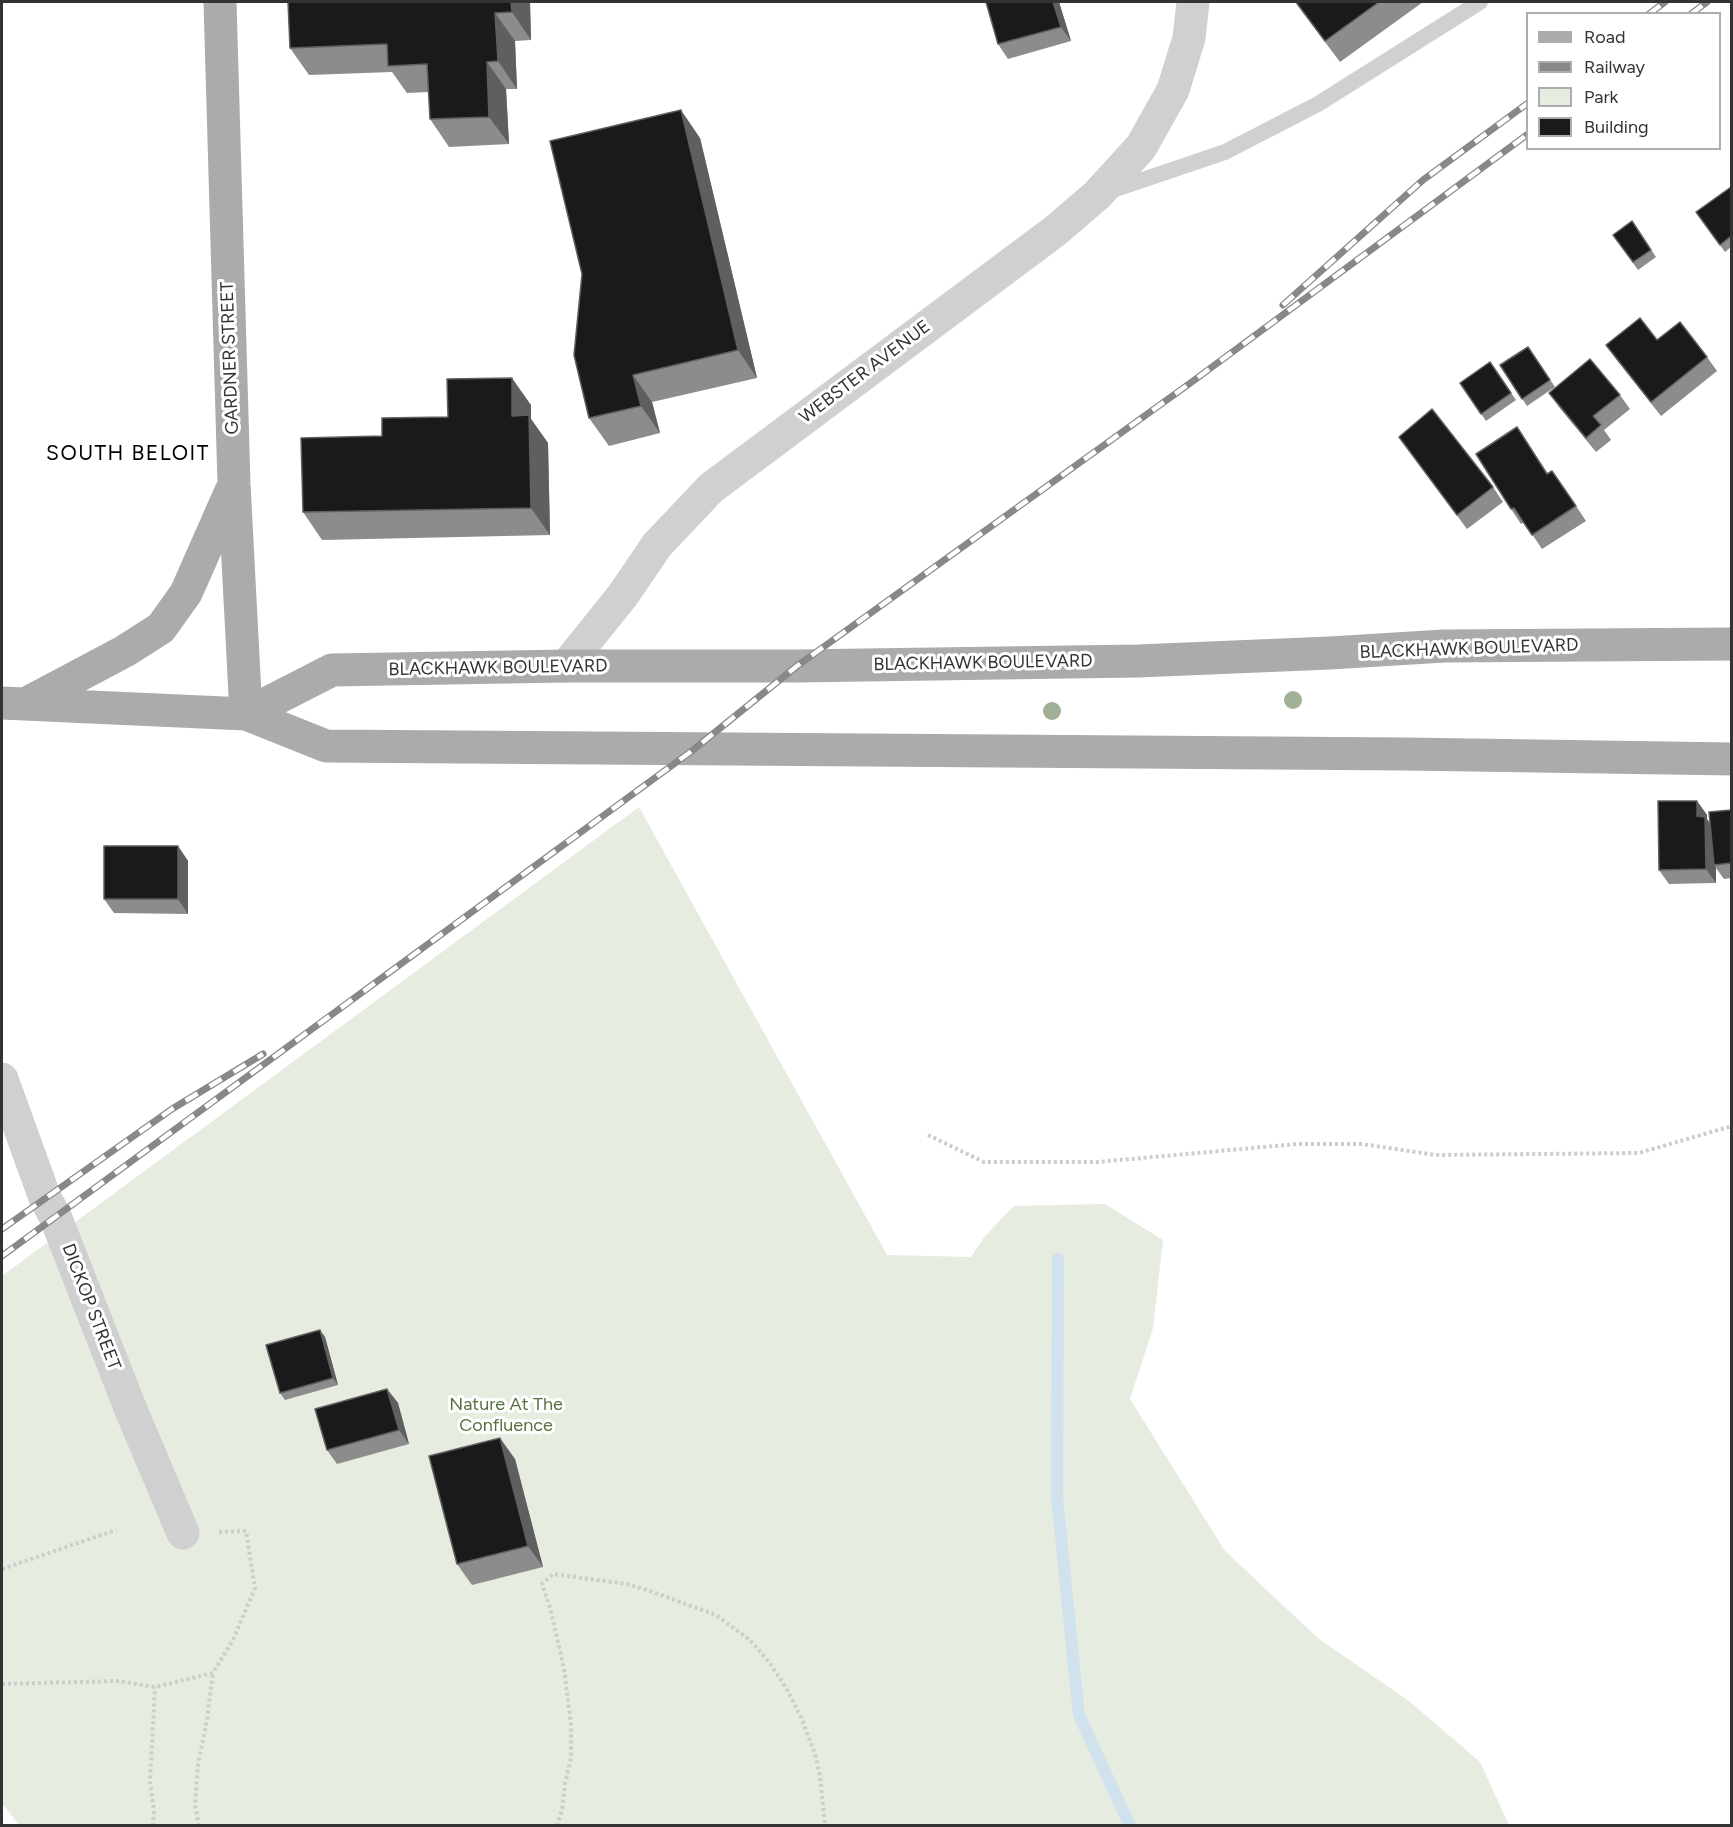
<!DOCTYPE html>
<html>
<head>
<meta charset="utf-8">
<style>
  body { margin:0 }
  #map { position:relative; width:1733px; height:1827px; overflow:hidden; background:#fff; font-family:Figtree,sans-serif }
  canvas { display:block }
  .frame { position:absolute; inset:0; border:3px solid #333; pointer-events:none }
  .legend { position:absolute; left:1526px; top:12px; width:195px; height:138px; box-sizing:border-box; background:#fff; border:2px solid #adadad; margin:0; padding:8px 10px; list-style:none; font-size:18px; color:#333 }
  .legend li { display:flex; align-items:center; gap:12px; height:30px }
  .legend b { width:30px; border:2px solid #adadad }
</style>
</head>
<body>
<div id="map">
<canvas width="1733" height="1827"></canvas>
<div class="frame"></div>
<ul class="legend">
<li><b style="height:8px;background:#ababab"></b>Road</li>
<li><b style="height:8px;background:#888"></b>Railway</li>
<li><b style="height:16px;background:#e6ecdf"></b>Park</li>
<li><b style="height:16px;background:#1a1a1a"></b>Building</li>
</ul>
</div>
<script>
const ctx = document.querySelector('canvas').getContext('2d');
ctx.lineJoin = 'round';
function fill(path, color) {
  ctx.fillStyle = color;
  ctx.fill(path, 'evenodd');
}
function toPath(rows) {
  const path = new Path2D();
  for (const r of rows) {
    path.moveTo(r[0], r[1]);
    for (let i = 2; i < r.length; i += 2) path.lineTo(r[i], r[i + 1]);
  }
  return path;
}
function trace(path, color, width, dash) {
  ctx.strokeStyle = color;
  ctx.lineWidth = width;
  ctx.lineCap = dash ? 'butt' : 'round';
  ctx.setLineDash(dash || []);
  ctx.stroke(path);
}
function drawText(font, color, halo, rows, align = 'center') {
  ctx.font = font + ' Figtree,sans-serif';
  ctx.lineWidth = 6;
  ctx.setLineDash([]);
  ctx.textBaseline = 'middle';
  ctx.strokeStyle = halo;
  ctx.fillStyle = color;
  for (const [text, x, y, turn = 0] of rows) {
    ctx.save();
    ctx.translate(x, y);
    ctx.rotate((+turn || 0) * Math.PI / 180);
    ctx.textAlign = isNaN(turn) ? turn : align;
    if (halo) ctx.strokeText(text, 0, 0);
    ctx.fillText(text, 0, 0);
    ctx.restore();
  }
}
fill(toPath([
  [639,807,887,1255,971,1257,985,1236,1014,1206,1105,1204,1163,1240,1153,1328,1130,1399,1225,1551,1319,1639,1409,1701,1480,1762,1509,1825,19,1825,2,1803,2,1276]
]), '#e6ecdf');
trace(toPath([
  [1058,1259,1057,1496,1079,1715,1130,1826]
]), '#cfe2ee', 12);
trace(toPath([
  [928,1135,984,1162,1098,1162,1297,1144,1362,1144,1436,1155,1639,1153,1732,1126],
  [2,1569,116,1530],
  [2,1684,119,1681,155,1687,213,1673,233,1640,255,1588,246,1531,217,1532],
  [153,1826,154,1810,150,1782,155,1687],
  [199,1826,195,1805,198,1765,207,1720,213,1673],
  [557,1826,562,1810,565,1784,571,1758,571,1724,564,1669,551,1611,542,1584,553,1574,627,1584,653,1592,716,1615,750,1640,769,1662,788,1691,801,1717,815,1754,820,1776,825,1826]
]), '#cdcdcd', 4, [3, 3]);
trace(toPath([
  [1110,191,1225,152,1318,104,1480,2]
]), '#d0d0d0', 16);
trace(toPath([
  [566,666,623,595,657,545,711,488,1055,231,1097,195,1141,147,1173,90,1189,38,1193,2],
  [2,1079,45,1198,55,1216,131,1410,183,1533]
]), '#d0d0d0', 33);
trace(toPath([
  [220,2,234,484,246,714],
  [2,703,246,714,326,746,1406,754,1732,759],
  [27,703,125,651,161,628,186,593,231,491],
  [246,714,332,670,566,666,797,666,1138,661,1330,653,1444,646,1732,644]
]), '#ababab', 33);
const rail = toPath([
  [1649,14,1665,2],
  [1691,14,1707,2],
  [1283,305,1423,180,1528,103],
  [2,1229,172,1109,263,1054],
  [2,1256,693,750,797,666,1189,384,1528,134]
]);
trace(rail, '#888', 7);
trace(rail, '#fff', 4.5, [14]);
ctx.fillStyle = '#a2b095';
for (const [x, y] of [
  [1293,700],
  [1052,711]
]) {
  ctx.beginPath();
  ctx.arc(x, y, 9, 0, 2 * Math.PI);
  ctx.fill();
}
fill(toPath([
  [288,2,530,2,531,40,515,41,517,89,506,89,509,144,449,147,430,119,429,92,407,93,392,72,309,75,290,48],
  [1059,2,1071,41,1008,59,998,44],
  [1295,2,1423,2,1340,62],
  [700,138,757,378,652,402,660,433,609,446,589,418],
  [1731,188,1731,247,1725,252,1696,212],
  [1632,221,1656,257,1638,270,1613,235],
  [1657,340,1707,357,1717,371,1661,416,1616,359,1606,345],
  [1528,347,1555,387,1527,406,1500,365],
  [1490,362,1516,400,1486,421,1460,383],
  [1549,393,1620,395,1630,409,1604,430,1611,440,1596,452,1559,407],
  [531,405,531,419,548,443,550,535,322,540,303,512,382,436],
  [1517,427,1548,474,1562,485,1586,521,1542,549,1524,522,1521,524,1511,509],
  [1399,437,1493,487,1503,502,1467,529],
  [1697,801,1707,815,1707,819,1710,823,1731,810,1731,878,1724,879,1716,868,1716,883,1669,884,1659,870],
  [178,846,188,861,188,914,114,913,104,899],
  [325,1337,338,1385,285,1400,280,1393],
  [387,1389,398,1403,409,1444,337,1464,327,1450],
  [515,1459,543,1567,472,1585,457,1564]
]), '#8c8c8c');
fill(toPath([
  [511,2,530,2,531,40,512,12],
  [1053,2,1059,2,1071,41,1061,27],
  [495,13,515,41,517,89,498,61],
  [487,62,506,89,509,144,489,117],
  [681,110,700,138,757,378,738,350],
  [633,375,652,402,660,433,641,406],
  [512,378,531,405,531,419,548,443,550,535,531,508,512,416],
  [1697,801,1707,815,1707,819,1715,831,1714,865,1716,868,1716,883,1706,869,1697,816],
  [178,846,188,861,188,914,178,899],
  [320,1330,325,1337,338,1385,333,1378],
  [387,1389,398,1403,409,1444,399,1430],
  [500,1438,515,1459,543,1567,528,1546]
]), '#5f5f5f');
const building = toPath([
  [288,2,511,2,512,12,495,13,498,61,487,62,489,117,430,119,427,64,388,66,387,44,290,48,288,2],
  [986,2,1053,2,1061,27,998,44,986,2],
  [1296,2,1379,2,1325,41,1296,2],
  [681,110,738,350,633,375,641,406,589,418,574,355,582,274,550,141,681,110],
  [1731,187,1731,236,1720,245,1696,212,1731,187],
  [1632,221,1651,250,1633,262,1613,235,1632,221],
  [1640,318,1657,340,1680,322,1707,357,1651,402,1606,345,1640,318],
  [1528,347,1550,380,1522,399,1500,365,1528,347],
  [1590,359,1620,395,1593,416,1601,425,1586,438,1549,393,1590,359],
  [1490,362,1511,393,1481,414,1460,383,1490,362],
  [512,378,512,416,529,415,531,508,303,512,301,438,382,436,382,418,448,417,447,379,512,378],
  [1432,409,1493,487,1457,515,1399,437,1432,409],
  [1517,427,1547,474,1552,471,1576,506,1532,535,1514,508,1511,509,1476,454,1517,427],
  [1658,801,1697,801,1697,816,1705,817,1706,869,1659,870,1658,801],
  [1731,810,1731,863,1714,865,1709,812,1731,810],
  [104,846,178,846,178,899,104,899,104,846],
  [320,1330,333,1378,280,1393,266,1345,320,1330],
  [387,1389,399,1430,327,1450,315,1409,387,1389],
  [500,1438,528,1546,457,1564,429,1456,500,1438]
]);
fill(building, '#1a1a1a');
trace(building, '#5f5f5f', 1.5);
drawText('18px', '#333', '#fff', [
  ["GARDNER STREET",230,358,-92],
  ["WEBSTER AVENUE",865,372,-37],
  ["BLACKHAWK BOULEVARD",1469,649,-2],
  ["BLACKHAWK BOULEVARD",983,663,-1],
  ["BLACKHAWK BOULEVARD",498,668,-1],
  ["DICKOP STREET",91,1307,69]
]);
drawText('18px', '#56703f', '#fff', [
  ["Nature At The",506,1405],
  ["Confluence",506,1426]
]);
ctx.letterSpacing = '1.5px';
drawText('21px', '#000', '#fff', [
  ["SOUTH BELOIT",128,454]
]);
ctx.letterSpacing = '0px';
</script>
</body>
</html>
